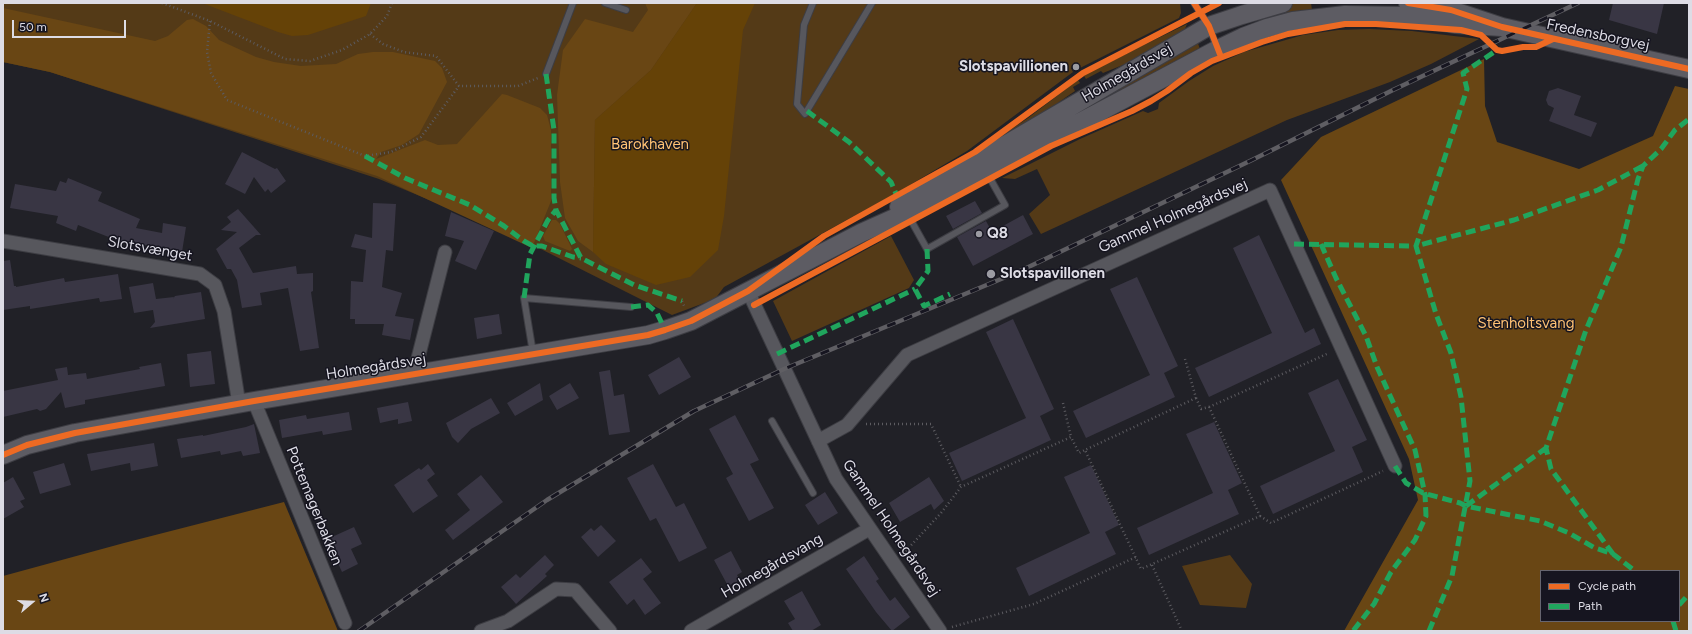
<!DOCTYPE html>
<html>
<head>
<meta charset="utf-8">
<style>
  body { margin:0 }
  #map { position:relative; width:1692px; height:634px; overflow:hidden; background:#212127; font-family:Figtree,sans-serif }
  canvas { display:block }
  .frame { position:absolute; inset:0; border:4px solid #dddce5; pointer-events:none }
  .legend { position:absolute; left:1540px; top:570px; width:140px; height:52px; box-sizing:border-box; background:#161520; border:1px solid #66656f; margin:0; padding:5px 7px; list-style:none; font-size:12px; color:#dddce5 }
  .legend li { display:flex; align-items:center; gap:8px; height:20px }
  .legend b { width:20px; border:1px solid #66656f }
  .north { position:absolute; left:12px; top:582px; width:40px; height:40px; -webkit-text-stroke:3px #161520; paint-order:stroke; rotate:71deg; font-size:11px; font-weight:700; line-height:16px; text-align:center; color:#dddce5 }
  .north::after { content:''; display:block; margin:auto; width:14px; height:18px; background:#dddce5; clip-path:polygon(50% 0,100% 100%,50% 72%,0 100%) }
  .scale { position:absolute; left:12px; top:20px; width:114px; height:18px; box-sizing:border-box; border:2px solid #dddce5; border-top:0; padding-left:5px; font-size:12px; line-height:14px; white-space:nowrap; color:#dddce5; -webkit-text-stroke:3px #161520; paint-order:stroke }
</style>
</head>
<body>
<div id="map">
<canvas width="1692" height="634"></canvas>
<div class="frame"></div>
<ul class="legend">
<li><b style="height:5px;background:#ed6a23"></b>Cycle path</li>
<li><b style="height:5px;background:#20a55d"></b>Path</li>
</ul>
<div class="north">N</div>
<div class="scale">50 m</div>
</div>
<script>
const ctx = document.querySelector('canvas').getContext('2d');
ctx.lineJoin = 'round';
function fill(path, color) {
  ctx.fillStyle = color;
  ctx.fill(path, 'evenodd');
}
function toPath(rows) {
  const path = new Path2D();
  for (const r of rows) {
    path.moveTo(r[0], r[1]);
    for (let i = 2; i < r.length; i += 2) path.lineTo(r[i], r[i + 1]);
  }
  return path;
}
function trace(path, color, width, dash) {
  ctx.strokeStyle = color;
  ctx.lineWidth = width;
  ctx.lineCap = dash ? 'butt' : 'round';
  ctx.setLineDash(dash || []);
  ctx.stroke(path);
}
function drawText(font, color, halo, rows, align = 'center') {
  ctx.font = font + ' Figtree,sans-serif';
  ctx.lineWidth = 3;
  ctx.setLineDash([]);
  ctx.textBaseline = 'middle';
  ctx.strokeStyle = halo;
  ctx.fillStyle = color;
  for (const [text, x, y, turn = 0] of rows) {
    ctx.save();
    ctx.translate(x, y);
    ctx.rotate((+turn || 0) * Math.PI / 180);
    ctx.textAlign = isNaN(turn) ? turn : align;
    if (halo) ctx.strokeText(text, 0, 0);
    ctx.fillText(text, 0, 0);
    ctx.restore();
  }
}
fill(toPath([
  [3,3,1180,3,1181,13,1179,18,1080,68,1078,65,1071,68,1073,72,967,151,898,192,724,287,715,299,672,315,511,234,379,179,50,72,3,62],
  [1297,3,1311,3,1312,10,1310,12,1261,26,1256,13],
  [1187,24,1185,29,1174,38,1145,56,1103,73,1101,71,1086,79,1084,76,1091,71],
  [1369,29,1412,31,1479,39,1431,64,1390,82,1287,120,1041,234,1029,214,1050,195,1037,169,1015,179,1002,178,1080,139,1143,111,1148,113,1158,109,1159,103,1189,81,1213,66,1244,52,1303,35,1338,30],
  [1198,43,1200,50,1081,114,1078,112],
  [1078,80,1080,83,1073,87,1075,91,1049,109,1002,139,1001,136,1028,118],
  [891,236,914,280,909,288,792,341,773,301],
  [1230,555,1252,584,1246,608,1200,605,1182,566]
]), '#543a17');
fill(toPath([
  [645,3,697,3,651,70,595,120,593,252,578,241,565,218,560,182,557,95,563,50,585,19,633,32,648,10],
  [3,8,155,41,168,36,187,20,193,19,206,26,219,40,256,57,274,62,301,66,336,64,358,54,373,52,393,52,435,61,442,68,447,82,419,134,402,145,381,152,376,159,425,140,438,145,457,144,502,94,507,95,540,108,547,115,551,130,551,201,532,248,377,176,50,72,3,62],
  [1484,59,1485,106,1497,142,1579,169,1653,136,1675,86,1689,89,1689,631,1344,631,1418,500,1409,459,1281,180,1321,137],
  [1541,571,1679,571,1679,621,1541,621],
  [552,220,556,220,560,224,572,249,570,251,545,241,543,236],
  [284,502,338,631,3,631,3,576,124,543]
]), '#694614');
fill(toPath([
  [202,3,371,3,366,16,308,35,292,36,278,32],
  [697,3,755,3,743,30,724,216,718,250,690,277,656,285,606,264,593,252,595,120,651,70]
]), '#654207');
fill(toPath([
  [1613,3,1664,3,1657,34,1609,20],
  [1558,88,1581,96,1574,115,1597,123,1591,137,1549,121,1554,108,1548,105,1546,100,1549,91],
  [242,152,275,169,277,168,286,181,271,193,268,189,265,192,254,177,245,194,225,184],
  [68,178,102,192,98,201,140,219,136,228,162,233,163,223,186,227,182,252,139,244,138,246,130,243,129,245,78,225,76,231,56,223,58,216,10,208,15,184,56,191,60,181,66,183],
  [975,201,982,213,953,229,946,216],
  [373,203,396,204,393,251,386,250,382,287,402,293,395,316,414,319,410,340,382,335,384,324,355,324,355,319,350,319,351,281,363,282,366,250,351,247,355,234,372,238],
  [238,209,261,235,256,235,239,248,253,273,296,266,297,274,313,273,313,291,311,292,319,348,300,351,288,288,260,293,262,305,242,308,237,280,231,269,227,269,216,249,237,232,221,230,231,222,227,217],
  [451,212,494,231,476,270,455,261,464,241,445,236],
  [1023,215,1033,234,973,266,957,237,986,221,992,232],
  [1259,235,1305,333,1314,328,1321,344,1209,397,1195,368,1272,333,1233,248],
  [10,260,14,286,16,286,16,287,64,278,65,282,118,274,122,299,100,302,99,298,30,309,30,306,3,310,3,261],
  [1137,277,1178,366,1164,373,1175,397,1086,438,1073,411,1150,375,1110,289],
  [153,283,156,299,174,297,173,299,175,296,201,292,205,319,150,328,155,322,153,310,134,313,129,287],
  [499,314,502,334,477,339,474,318],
  [1013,319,1054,409,1040,416,1051,440,962,481,949,453,1026,418,986,332],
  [211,351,215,384,190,387,187,354],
  [679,357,691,377,659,395,648,375],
  [161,363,165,386,85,400,85,404,65,408,61,392,46,409,40,411,37,409,3,417,3,391,58,380,55,369,67,367,68,375,86,373,87,379,140,369,139,367],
  [610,370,614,396,624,394,630,432,609,435,599,372],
  [1338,379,1367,440,1352,447,1363,472,1273,514,1260,486,1335,451,1308,393],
  [540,383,543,400,515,416,507,403],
  [570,383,579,398,557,410,549,396],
  [491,398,500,413,471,429,458,443,452,437,446,423],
  [408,402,412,421,398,424,398,419,380,423,377,408],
  [349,412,352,430,323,435,322,431,282,438,279,420,306,415,307,419],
  [735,415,759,460,750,464,774,508,749,521,726,478,733,474,709,429],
  [1214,422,1242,483,1228,490,1239,514,1149,555,1137,528,1213,493,1186,434],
  [254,424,260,453,243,456,241,451,221,455,220,451,181,458,177,439,203,435,203,436,246,427],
  [154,443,158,466,131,471,130,463,91,471,87,454],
  [64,463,71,485,40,494,33,472],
  [428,464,435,474,427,480,438,496,413,513,394,485,419,468,421,470],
  [653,464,676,507,684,503,707,548,679,562,656,518,650,521,627,478],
  [1091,465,1119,525,1105,532,1116,554,1029,596,1016,568,1090,533,1064,477],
  [481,475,503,502,453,540,445,530,470,510,457,494],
  [13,477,25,499,20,501,24,507,3,519,3,483],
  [929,477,944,501,934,510,931,504,900,522,889,503],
  [825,492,838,513,818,525,805,505],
  [601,525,616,541,598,557,581,537,591,528,594,531],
  [354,527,362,544,351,549,358,564,342,572,335,557,331,558,323,541],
  [731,551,742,572,737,575,740,580,728,586,714,560],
  [545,555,554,565,545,574,547,576,516,604,501,587,516,574,520,578],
  [864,556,879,579,876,581,890,601,895,597,910,617,892,631,876,612,846,569],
  [641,558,652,572,643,579,661,603,645,615,634,599,627,605,609,582],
  [802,591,821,625,811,631,793,631,788,623,795,619,784,601]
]), '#393644');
const lane = toPath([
  [605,3,626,10],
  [813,3,804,25,797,104,805,114,872,3],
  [1194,3,1209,26,1217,48],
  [546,74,573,3],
  [908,215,927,249,1005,205,987,173],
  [533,353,524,298,631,307],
  [772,421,813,493]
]);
const street = toPath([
  [3,241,200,274,215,285,224,311,239,404],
  [748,291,836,479,940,631],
  [414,374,445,252],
  [254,401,345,623],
  [818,441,847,425,907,355,1270,190,1395,466],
  [481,631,508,621,556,589,575,590,610,631],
  [691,631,869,529]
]);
const secondary = toPath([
  [1408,3,1451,10,1502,27,1689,69],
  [899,207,1209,26,1242,15,1283,3],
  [3,455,27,445,75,433,254,401,648,335,665,330,691,321,861,233,926,204,1218,49,1243,37,1267,28,1293,21,1345,15,1405,16,1455,24,1502,27]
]);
trace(lane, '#3d3d43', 8);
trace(street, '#3d3d43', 15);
trace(secondary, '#3d3d43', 20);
trace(toPath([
  [162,3,210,21,285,59,310,61,342,50,370,34,387,16,392,3],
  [210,21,207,52,211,73,227,100,365,156,391,152,421,137,459,86],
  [370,34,383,44,404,52,436,56,459,86,518,86,538,78],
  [682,301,685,308],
  [1185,359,1196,398],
  [1196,398,1201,409,1209,407,1260,516,1141,569,1085,450,1196,398],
  [1063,403,1071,437],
  [1209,407,1329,353],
  [866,424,931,424,961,487],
  [1260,516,1271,523,1383,471],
  [903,554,941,513,961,487,1071,437,1079,453,1085,450],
  [1152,565,1182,631],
  [952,627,1034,604,1136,557]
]), '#5c5b60', 2.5, [1, 3]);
trace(lane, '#57575d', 6);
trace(street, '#57575d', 13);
trace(secondary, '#5d5c63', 18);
const rail = toPath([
  [359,631,547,500,694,411,784,369,1018,272,1252,160,1393,90,1578,3]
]);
trace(rail, '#5f5e63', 4.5);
trace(rail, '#161520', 3, [9]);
trace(toPath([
  [546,74,554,130,554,198,556,210,581,258,634,285,682,301],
  [807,111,849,142,891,182,897,196],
  [365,156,405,178,470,205,504,226,524,241,533,246,542,246,573,257,581,258],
  [1294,244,1416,246,1467,89,1463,73,1497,50],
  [1321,244,1336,278,1366,336,1377,367,1415,450,1425,494,1426,516,1415,540,1391,572,1374,604,1353,631],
  [927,249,928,271,915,289,924,306,950,294],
  [524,298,530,254,548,220,556,210],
  [631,307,648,305,657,313,665,330],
  [777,354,915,289],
  [1395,466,1406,483,1423,493,1460,503,1466,506,1540,521,1569,533,1595,548,1613,554,1635,571],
  [1466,506,1546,448],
  [1613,554,1551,469,1546,448,1586,330,1621,247,1638,179,1643,166,1661,149,1675,130,1689,119],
  [1679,605,1689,594],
  [1673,621,1676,631],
  [1429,631,1452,576,1470,481,1461,397,1451,353,1436,314,1416,246,1514,220,1598,190,1643,166]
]), '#20a55d', 5, [10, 5]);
trace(toPath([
  [1194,3,1209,26,1221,57],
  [1408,3,1451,10,1502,27,1689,69],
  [754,305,1051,146,1132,111,1151,101,1167,91,1191,73,1212,61,1262,42,1288,34,1345,24,1376,24,1461,30,1481,35,1497,50,1502,51,1523,47,1536,47,1553,39],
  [3,455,27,445,75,433,254,401,648,335,665,330,691,321,748,291,824,236,975,152,1083,73,1219,3]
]), '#ed6a23', 6);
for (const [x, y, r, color] of [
  [1076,67,4,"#9b9ba2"],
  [979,234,4,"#9b9ba2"],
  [991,274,5,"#9b9ba2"]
]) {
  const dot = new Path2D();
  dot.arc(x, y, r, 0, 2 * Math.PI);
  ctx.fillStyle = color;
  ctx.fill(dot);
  trace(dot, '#161520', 1.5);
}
drawText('15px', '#dddce5', '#161520', [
  ["Fredensborgvej",1598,35,12],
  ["Holmegårdsvej",1127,73,-30],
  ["Gammel Holmegårdsvej",1173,216,-24],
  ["Slotsvænget",150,249,10],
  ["Holmegårdsvej",376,367,-9],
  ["Pottemagerbakken",314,506,68],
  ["Gammel Holmegårdsvej",891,528,56],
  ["Holmegårdsvang",772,566,-30]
]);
drawText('bold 15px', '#dddce5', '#161520', [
  ["Slotspavillionen",1068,67,"right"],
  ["Q8",987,234],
  ["Slotspavillonen",1000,274]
], 'left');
drawText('15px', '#ffc274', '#161520', [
  ["Barokhaven",650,145],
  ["Stenholtsvang",1526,324]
]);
</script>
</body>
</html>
